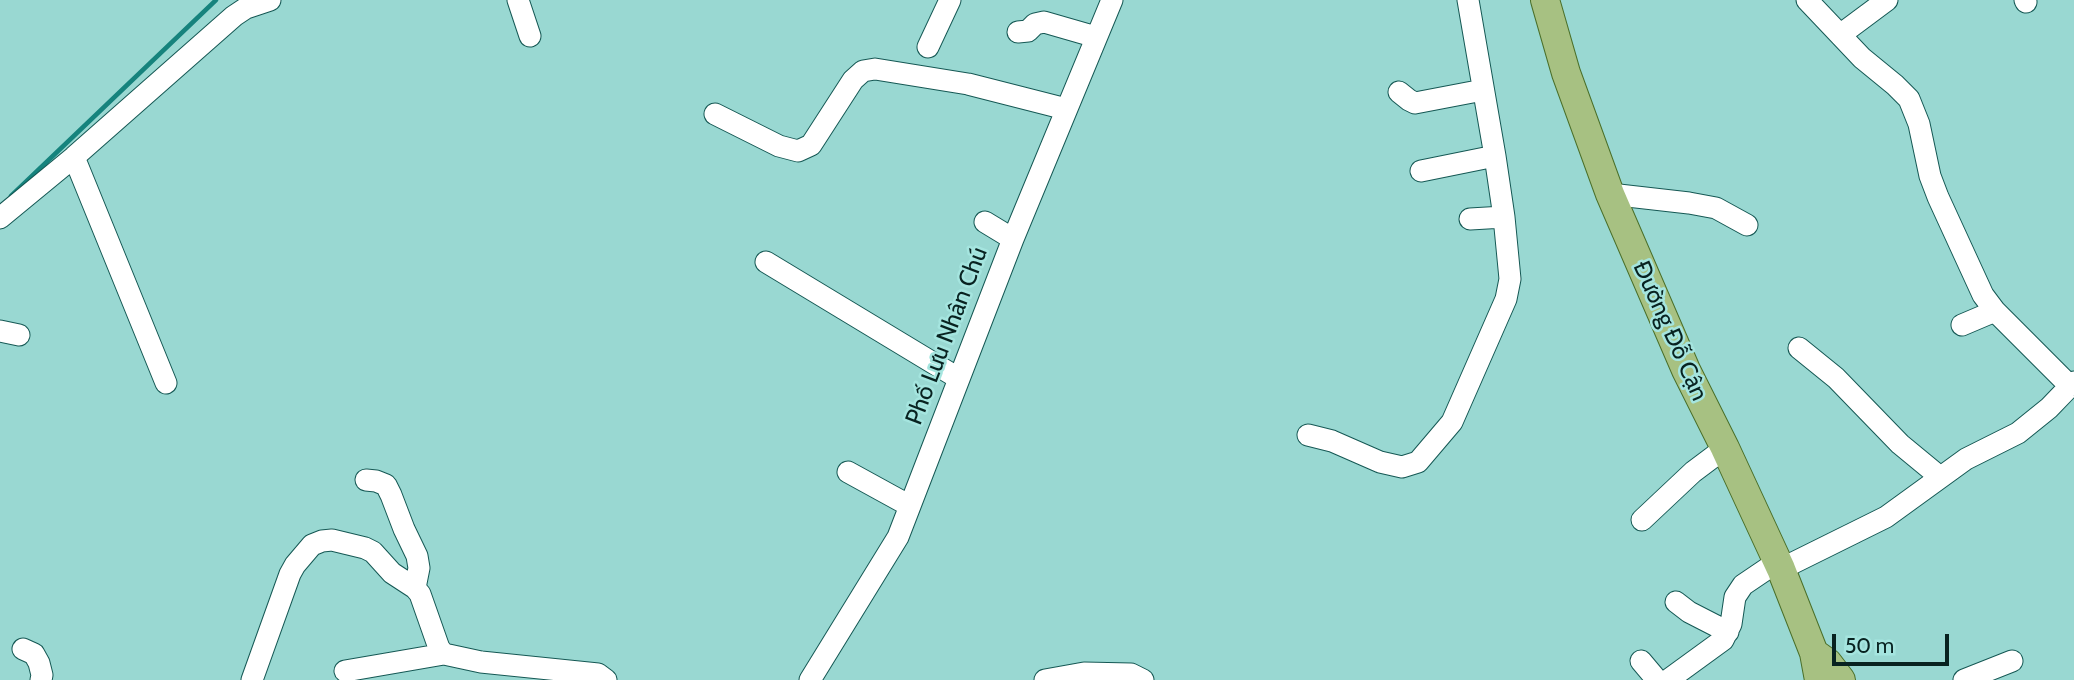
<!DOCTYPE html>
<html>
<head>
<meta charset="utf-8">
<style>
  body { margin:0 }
  #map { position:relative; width:2074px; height:680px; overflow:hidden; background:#99d8d2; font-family:Cabin,sans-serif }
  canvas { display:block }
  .scale { position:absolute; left:1832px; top:634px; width:117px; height:32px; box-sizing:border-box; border:4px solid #082220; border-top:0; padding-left:9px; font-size:21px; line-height:24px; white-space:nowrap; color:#082220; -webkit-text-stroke:5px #a5e5df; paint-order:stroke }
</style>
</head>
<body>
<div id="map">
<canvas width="2074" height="680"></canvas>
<div class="scale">50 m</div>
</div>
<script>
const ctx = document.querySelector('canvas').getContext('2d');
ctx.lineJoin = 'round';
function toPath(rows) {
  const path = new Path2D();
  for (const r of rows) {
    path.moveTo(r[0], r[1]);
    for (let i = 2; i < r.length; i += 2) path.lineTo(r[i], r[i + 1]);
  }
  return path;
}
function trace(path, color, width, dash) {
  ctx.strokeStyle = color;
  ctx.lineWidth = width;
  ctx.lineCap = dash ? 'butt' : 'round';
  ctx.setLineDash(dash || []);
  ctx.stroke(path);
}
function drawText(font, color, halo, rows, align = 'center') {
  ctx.font = font + ' Cabin,sans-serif';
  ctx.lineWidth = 5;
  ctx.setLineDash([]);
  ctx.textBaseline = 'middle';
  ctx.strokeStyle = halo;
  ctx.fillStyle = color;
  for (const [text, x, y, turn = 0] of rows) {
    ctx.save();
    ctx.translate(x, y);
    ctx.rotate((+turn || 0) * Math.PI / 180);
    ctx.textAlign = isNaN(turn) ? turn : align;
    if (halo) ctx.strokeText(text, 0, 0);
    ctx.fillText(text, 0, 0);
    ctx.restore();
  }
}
trace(toPath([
  [11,196,216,0]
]), '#16837d', 4.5);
const minor = toPath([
  [518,0,530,36],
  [1807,0,1862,58,1895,85,1909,99,1919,124,1930,176,1938,197,1983,295,1995,311,2070,386],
  [2025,0,2026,2],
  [1018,32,1028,31,1035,24,1044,22,1096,37],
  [1840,35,1887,0],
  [928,47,950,0],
  [1399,92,1409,100,1415,103,1483,90],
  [715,114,779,146,798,151,811,145,853,80,863,71,875,69,968,84,1066,109],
  [74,157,166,383],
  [1421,171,1495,156],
  [1610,194,1689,203,1716,208,1747,225],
  [0,218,74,157,234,16,246,8,270,0],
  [1470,219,1504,217],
  [985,222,1013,239],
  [766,262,958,378],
  [1962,325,1995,311],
  [0,331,19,335],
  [1799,348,1836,378,1900,444,1940,477],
  [1308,435,1332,441,1380,462,1402,467,1418,462,1452,422,1506,299,1510,279,1504,217,1495,156,1468,0],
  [848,472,910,506],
  [366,480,376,481,386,485,391,495,404,529,417,556,419,568,415,588],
  [1642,520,1693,472,1725,448],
  [1781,569,1886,517,1966,459,2018,433,2049,408,2074,382],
  [1676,602,1689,612,1728,632],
  [23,649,34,654,39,663,42,675,41,680],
  [1641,661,1657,680],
  [345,671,444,654],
  [252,680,290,574,295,565,312,545,322,541,332,540,365,548,373,552,392,573,415,588,420,594,439,648,444,654,481,662,598,674,606,680],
  [810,680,898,537,1013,239,1112,0],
  [1045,680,1084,673,1131,674,1143,680],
  [1668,680,1723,640,1731,624,1735,597,1743,585,1777,562],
  [1964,680,2012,661]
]);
const major = toPath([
  [1545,0,1566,73,1610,194,1686,370,1725,448,1781,569,1814,653,1819,680],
  [1814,653,1828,663,1841,680]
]);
trace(minor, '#155854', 23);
trace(major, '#4a6f29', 30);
trace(minor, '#fff', 21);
trace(major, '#a7c182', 28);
drawText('24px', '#082220', '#a5e5df', [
  ["Đường Đỗ Cận",1670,331,66],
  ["Phố Lưu Nhân Chú",947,336,-69]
]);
</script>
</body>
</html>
